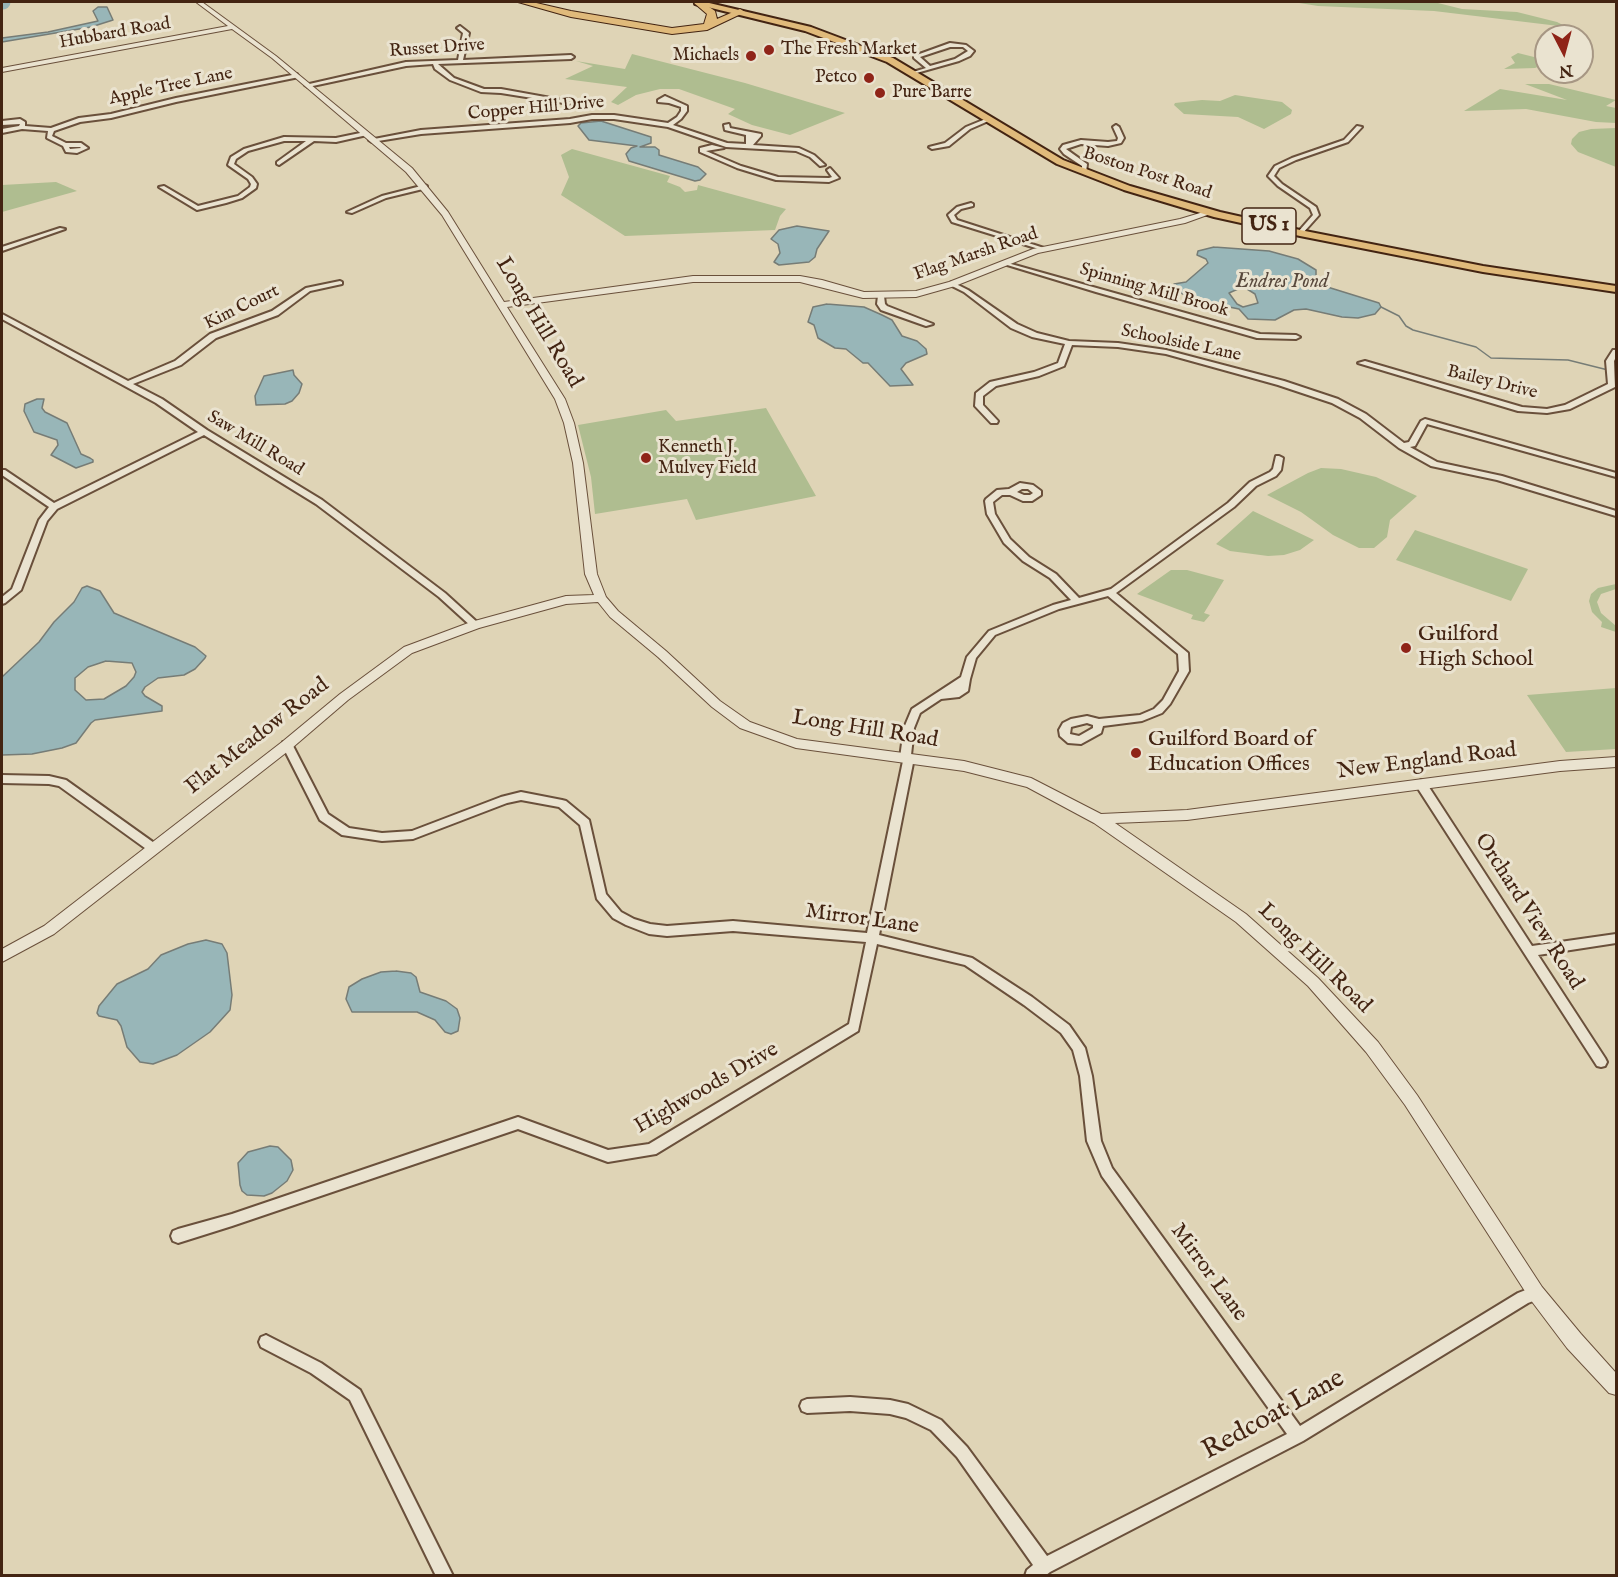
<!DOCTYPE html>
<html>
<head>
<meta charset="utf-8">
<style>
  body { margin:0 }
  #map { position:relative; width:1618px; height:1577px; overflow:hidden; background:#dfd4b6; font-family:"IM FELL English",serif }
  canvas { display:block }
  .frame { position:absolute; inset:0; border:3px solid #432412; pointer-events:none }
  .north { position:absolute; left:1534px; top:24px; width:60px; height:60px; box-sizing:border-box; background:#eae3d0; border:2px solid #a79784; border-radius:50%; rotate:174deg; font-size:16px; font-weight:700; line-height:24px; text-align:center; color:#432412 }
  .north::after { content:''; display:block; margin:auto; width:21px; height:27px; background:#8f2418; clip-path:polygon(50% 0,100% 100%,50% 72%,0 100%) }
</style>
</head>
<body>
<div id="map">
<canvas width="1618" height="1577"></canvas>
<div class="frame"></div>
<div class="north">N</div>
</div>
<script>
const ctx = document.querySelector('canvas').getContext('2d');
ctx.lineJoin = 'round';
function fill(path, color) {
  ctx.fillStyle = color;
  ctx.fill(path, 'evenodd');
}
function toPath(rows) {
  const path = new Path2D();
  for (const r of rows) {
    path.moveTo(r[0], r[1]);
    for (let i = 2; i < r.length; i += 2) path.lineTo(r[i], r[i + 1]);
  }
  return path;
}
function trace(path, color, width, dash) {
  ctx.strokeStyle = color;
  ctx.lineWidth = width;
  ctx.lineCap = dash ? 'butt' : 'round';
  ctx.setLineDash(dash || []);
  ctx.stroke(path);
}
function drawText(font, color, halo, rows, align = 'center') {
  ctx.font = font + ' "IM FELL English",serif';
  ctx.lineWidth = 6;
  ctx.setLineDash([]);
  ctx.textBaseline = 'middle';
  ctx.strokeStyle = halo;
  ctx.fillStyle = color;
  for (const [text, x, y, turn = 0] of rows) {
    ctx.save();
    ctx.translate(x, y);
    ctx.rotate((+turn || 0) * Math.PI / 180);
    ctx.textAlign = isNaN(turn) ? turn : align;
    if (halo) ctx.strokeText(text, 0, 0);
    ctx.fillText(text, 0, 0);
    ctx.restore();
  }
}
fill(toPath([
  [1293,2,1434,2,1462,9,1517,12,1557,22,1567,27,1434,11,1318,6],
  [1518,53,1542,59,1545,64,1535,68,1504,69,1515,63,1511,57],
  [632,54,745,83,845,113,790,135,752,125,728,114,735,109,679,89,660,89,636,95,618,105,611,102,627,87,565,79,593,66,576,61,625,69],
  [1525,84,1549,84,1616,100,1606,106,1616,108,1616,123,1596,122,1526,109,1464,111,1500,89,1567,100],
  [1235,95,1282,102,1292,110,1291,114,1264,129,1238,117,1184,114,1174,105,1175,103,1202,100,1220,101],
  [1616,128,1616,167,1578,152,1571,144,1572,139,1579,132,1591,129],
  [572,149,670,176,667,182,680,187,685,192,697,190,698,185,786,209,780,216,775,230,625,236,561,195,569,177,561,155],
  [56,182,77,191,2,212,2,185],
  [766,408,816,496,696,520,687,499,595,514,591,477,578,425,666,410,676,421],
  [1321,468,1341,469,1376,477,1417,496,1390,520,1387,537,1374,548,1359,548,1333,535,1301,512,1267,495,1308,473],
  [1253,511,1314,540,1300,550,1284,555,1268,556,1230,551,1216,544],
  [1415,530,1528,569,1511,601,1396,560],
  [1171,570,1187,570,1224,580,1204,613,1210,615,1204,622,1191,619,1193,615,1137,594],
  [1616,584,1616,589,1601,594,1597,602,1601,613,1616,626,1616,632,1601,627,1602,622,1592,612,1589,601,1591,594,1598,588],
  [1616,688,1616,749,1566,752,1527,695]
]), '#afbd90');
const water = toPath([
  [98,7,107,7,113,20,91,27,2,42,2,38,48,32,98,21,93,11,98,7],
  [601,121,651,137,651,143,640,147,655,147,659,150,659,155,698,167,706,174,700,180,695,181,629,161,626,154,631,148,637,146,589,140,578,126,581,123,601,121],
  [797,226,829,231,817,249,815,257,809,262,779,265,774,262,780,253,778,244,771,239,779,230,797,226],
  [1214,247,1269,251,1298,259,1316,270,1316,279,1321,285,1379,303,1381,307,1375,314,1358,318,1342,317,1306,309,1294,310,1275,320,1248,319,1239,309,1195,300,1181,293,1174,284,1186,282,1208,263,1206,259,1197,255,1198,251,1214,247],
  [1238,289,1247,289,1255,294,1258,303,1243,307,1237,304,1229,293,1238,289],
  [827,304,864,307,882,315,892,320,902,336,917,341,926,349,927,354,906,363,901,369,913,385,890,386,868,363,863,363,846,349,835,348,818,338,814,325,808,322,813,307,827,304],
  [293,370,294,375,302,384,299,393,292,401,285,404,256,405,255,396,264,376,293,370],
  [44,399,42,408,45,412,67,423,81,454,90,458,93,460,93,462,76,468,51,455,58,445,57,440,34,432,24,411,25,404,37,399,44,399],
  [87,586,100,591,114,613,195,647,206,656,205,658,195,669,184,675,158,678,145,687,142,692,145,696,162,706,162,711,95,720,91,723,76,743,62,748,32,754,2,755,2,677,39,642,54,622,74,602,82,588,87,586],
  [106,661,132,663,136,672,134,677,126,686,104,699,86,700,75,690,75,678,88,667,106,661],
  [206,940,222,944,227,953,232,995,230,1010,210,1032,177,1055,153,1064,140,1062,127,1047,121,1026,117,1020,99,1016,97,1013,99,1006,117,984,148,969,161,955,188,944,206,940],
  [396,971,411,973,416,977,420,992,446,1001,457,1009,460,1018,458,1031,451,1034,445,1032,435,1020,417,1012,352,1012,346,999,349,987,362,979,381,972,396,971],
  [270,1146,278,1147,291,1160,293,1170,287,1181,272,1193,264,1196,247,1195,242,1191,240,1185,238,1163,248,1152,270,1146]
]);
fill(water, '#98b6b8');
trace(water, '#767c76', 1.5);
trace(toPath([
  [1381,307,1399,316,1406,326,1413,330,1476,347,1491,358,1568,360,1608,370]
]), '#767c76', 1.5);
trace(toPath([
  [2,2,3,2]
]), '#98b6b8', 15);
const minor = toPath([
  [460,26,469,33,463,60,571,55,574,57,571,59,438,64,454,78,484,89,501,89,573,102,570,104,501,93,481,92,450,80,435,69,433,64,406,66,308,87,305,85,406,62,458,60,463,33,457,28,460,26],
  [950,43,966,45,974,51,970,56,959,61,913,74,913,72,926,68,914,58,914,56,950,43],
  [950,47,963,47,968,51,955,59,930,66,920,57,950,47],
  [297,74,299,77,176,102,111,118,80,122,54,131,52,136,66,143,81,143,88,148,77,153,66,152,63,146,47,138,48,131,22,129,2,133,2,129,19,126,20,124,2,125,2,121,20,119,25,122,25,126,51,128,79,118,111,114,176,98,297,74],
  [69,147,80,147,81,148,70,149,69,147],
  [665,96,687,106,687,111,681,119,673,125,727,143,746,144,746,135,725,130,724,125,729,124,730,128,761,134,761,136,753,145,799,148,814,155,825,165,820,166,810,157,796,151,726,147,668,127,614,119,592,119,570,123,421,134,372,142,369,140,421,130,570,119,592,115,614,115,668,123,677,117,681,111,681,107,669,103,658,102,658,100,665,96],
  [988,118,993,119,970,129,949,146,932,149,929,147,945,143,966,127,988,118],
  [1116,125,1119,127,1124,138,1121,143,1108,146,1081,144,1066,149,1087,164,1086,173,1082,173,1082,166,1064,154,1060,149,1063,145,1081,140,1108,142,1117,141,1118,138,1113,127,1116,125],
  [1357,126,1362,127,1348,142,1296,160,1279,168,1274,176,1282,184,1316,207,1319,215,1302,234,1298,234,1298,232,1313,215,1310,208,1278,186,1268,176,1275,166,1292,158,1344,140,1357,126],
  [365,132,368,134,367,135,336,142,314,141,279,165,277,164,277,162,306,141,284,141,248,151,236,159,234,164,252,177,257,184,256,188,242,198,226,203,197,210,159,187,164,186,198,206,238,196,250,187,251,184,248,179,228,165,231,157,244,149,284,137,336,138,365,132],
  [712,145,724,148,706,151,741,166,778,177,829,178,832,177,827,170,830,168,839,178,829,182,776,180,737,168,700,152,700,148,712,145],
  [425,185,427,186,427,188,386,198,352,213,347,212,382,196,425,185],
  [971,203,973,204,973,206,961,209,954,215,957,220,1047,249,1042,250,952,222,948,215,949,214,957,207,971,203],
  [60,228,65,229,2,251,2,247,60,228],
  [1004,262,1260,334,1296,335,1300,337,1296,339,1257,338,1096,292,1004,264,1004,262],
  [340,281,342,282,342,284,310,291,278,315,216,338,181,365,133,384,162,399,207,430,322,500,445,593,478,623,480,625,478,627,472,627,439,597,316,504,204,435,57,509,47,521,21,590,5,603,2,604,2,597,12,589,39,520,49,507,2,475,2,470,5,470,54,503,198,432,156,403,2,319,2,314,128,381,175,361,210,334,272,311,306,288,340,281],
  [952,282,968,290,1017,324,1037,333,1069,341,1118,343,1166,350,1284,381,1338,399,1366,414,1404,443,1409,442,1421,421,1425,419,1616,473,1616,477,1427,424,1415,446,1410,447,1437,462,1502,476,1616,511,1616,516,1497,480,1431,466,1399,448,1360,418,1332,403,1278,385,1166,354,1118,347,1072,345,1064,366,1039,376,996,386,983,396,983,405,998,421,997,423,991,423,975,406,976,393,990,382,1034,372,1058,363,1065,344,1032,337,1011,328,964,292,950,285,949,284,952,282],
  [881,294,884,296,885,304,887,306,933,324,926,326,881,310,877,304,878,296,881,294],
  [1613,350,1616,350,1616,357,1614,361,1615,387,1570,409,1547,413,1518,411,1358,363,1365,361,1522,407,1547,409,1565,405,1608,384,1606,361,1613,350],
  [1276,456,1279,456,1283,458,1281,470,1276,476,1256,486,1234,507,1116,593,1188,653,1189,671,1170,704,1162,713,1142,721,1103,726,1101,733,1081,744,1068,743,1060,736,1059,730,1063,723,1071,719,1087,716,1099,719,1140,715,1154,709,1163,700,1179,671,1178,654,1108,596,1059,609,995,635,976,658,970,679,968,691,959,697,941,699,920,713,914,728,911,755,914,758,879,935,972,958,1032,997,1069,1025,1085,1048,1092,1076,1101,1141,1112,1168,1300,1426,1518,1293,1536,1286,1541,1288,1543,1293,1541,1298,1528,1303,1303,1441,1050,1572,1045,1576,1025,1576,1027,1570,1033,1565,957,1457,931,1430,906,1418,890,1414,850,1411,807,1413,802,1411,800,1406,802,1401,807,1399,850,1397,890,1400,908,1404,941,1420,967,1447,1047,1556,1287,1434,1102,1176,1087,1141,1080,1076,1073,1050,1061,1033,1024,1005,965,965,877,944,858,1031,656,1154,608,1162,518,1129,232,1226,178,1243,173,1241,171,1236,173,1231,178,1229,232,1214,518,1117,608,1150,649,1144,849,1024,866,942,733,931,667,936,649,934,626,925,613,918,597,899,580,825,559,807,521,800,507,803,413,839,382,841,342,835,320,820,282,745,283,742,291,742,328,814,349,828,382,833,412,831,501,797,521,792,562,800,566,801,589,820,606,894,621,912,634,919,650,924,667,926,733,921,867,933,903,761,900,758,904,728,912,709,961,677,967,657,989,631,1053,605,1071,600,1050,578,1023,561,1004,543,987,514,985,501,986,499,997,490,1009,489,1020,483,1033,485,1041,491,1041,495,1032,501,1023,501,1010,495,1002,495,993,502,995,514,1010,539,1029,557,1056,574,1079,598,1111,589,1228,503,1250,482,1270,472,1273,469,1276,456],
  [1022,489,1028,489,1033,493,1030,495,1024,495,1017,492,1022,489],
  [1087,723,1093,725,1093,728,1079,736,1070,734,1071,727,1087,723],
  [2,775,49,776,66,780,157,845,158,848,157,851,153,852,149,851,59,786,49,784,2,783,2,775],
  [1421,780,1425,781,1532,946,1616,934,1616,943,1538,955,1605,1058,1607,1062,1605,1066,1601,1067,1597,1066,1417,787,1416,784,1421,780],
  [266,1335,321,1363,360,1390,453,1576,436,1576,350,1400,311,1373,261,1347,259,1342,261,1337,266,1335]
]);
const tertiary = toPath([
  [196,2,202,2,276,56,412,168,448,212,504,302,693,276,800,276,822,280,864,292,916,291,949,282,1033,249,1180,219,1210,210,1210,214,1185,223,1038,253,955,286,916,297,863,298,800,282,693,282,507,307,565,399,574,423,583,463,597,574,606,597,618,611,666,651,720,701,750,722,797,739,964,761,1031,778,1101,814,1187,810,1560,761,1616,757,1616,767,1560,771,1187,820,1115,823,1246,914,1318,978,1378,1042,1417,1095,1542,1287,1581,1334,1616,1373,1616,1395,1609,1393,1567,1348,1530,1299,1405,1105,1366,1052,1308,986,1236,922,1094,823,1027,787,964,771,796,748,740,728,712,707,658,657,610,617,598,602,566,604,479,628,412,653,348,700,292,748,54,934,2,962,2,949,44,926,282,742,340,694,404,647,471,622,566,596,594,595,585,574,573,463,564,423,555,399,442,215,406,172,272,58,232,29,2,72,2,68,228,26,196,2]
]);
const primary = toPath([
  [695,2,705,2,811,27,893,58,1063,160,1130,186,1220,212,1300,230,1483,266,1616,286,1616,292,1483,272,1300,236,1214,217,1124,190,1057,164,887,62,805,31,695,4,695,2]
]);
const motorway = toPath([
  [518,2,532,2,571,11,672,28,704,24,707,14,693,2,702,2,715,11,717,19,740,9,745,12,707,30,672,34,571,17,518,2]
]);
trace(minor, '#6a503b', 4);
trace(tertiary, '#6a503b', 2);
trace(primary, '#432412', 4);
trace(motorway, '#432412', 2);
fill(minor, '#eae3d0');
fill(tertiary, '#eae3d0');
fill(primary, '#e0ba7b');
fill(motorway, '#e0ba7b');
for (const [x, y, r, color] of [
  [769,50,6,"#8f2418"],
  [751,56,6,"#8f2418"],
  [869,78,6,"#8f2418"],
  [880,93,6,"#8f2418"],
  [646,458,6,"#8f2418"],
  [1406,648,6,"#8f2418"],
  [1136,753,6,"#8f2418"]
]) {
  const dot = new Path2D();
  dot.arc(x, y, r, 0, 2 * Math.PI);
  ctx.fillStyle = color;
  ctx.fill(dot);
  trace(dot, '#eae3d0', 2);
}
drawText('18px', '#432412', '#eae3d0', [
  ["Hubbard Road",115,34,-10],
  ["Russet Drive",437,49,-4],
  ["Apple Tree Lane",171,87,-12],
  ["Copper Hill Drive",536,109,-5],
  ["Boston Post Road",1147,174,18],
  ["Flag Marsh Road",976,255,-19],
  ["Spinning Mill Brook",1154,291,16],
  ["Kim Court",242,308,-26],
  ["Schoolside Lane",1181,344,12],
  ["Bailey Drive",1492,383,14],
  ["Saw Mill Road",255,444,31]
]);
drawText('18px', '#432412', '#eae3d0', [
  ["The Fresh Market",781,50],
  ["Michaels",739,56,"right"],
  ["Petco",857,78,"right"],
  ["Pure Barre",892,93],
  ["Kenneth J.",658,448],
  ["Mulvey Field",658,469]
], 'left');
drawText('italic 20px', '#58483c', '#eae3d0', [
  ["Endres Pond",1282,283]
]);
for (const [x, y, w] of [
  [1269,226,54]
]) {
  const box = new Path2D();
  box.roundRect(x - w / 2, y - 18, w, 36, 4.5);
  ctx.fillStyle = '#eae3d0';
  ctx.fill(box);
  trace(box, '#432412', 1.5);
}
drawText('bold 21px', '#432412', null, [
  ["US 1",1269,226]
]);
drawText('22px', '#432412', '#eae3d0', [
  ["Long Hill Road",538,323,59],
  ["Long Hill Road",865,730,9],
  ["Flat Meadow Road",258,737,-38],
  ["New England Road",1427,762,-7],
  ["Orchard View Road",1528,912,57],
  ["Mirror Lane",862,920,8],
  ["Long Hill Road",1314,959,44],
  ["Highwoods Drive",707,1089,-30],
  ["Mirror Lane",1208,1273,54]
]);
drawText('22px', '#432412', '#eae3d0', [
  ["Guilford",1418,635],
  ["High School",1418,660],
  ["Guilford Board of",1148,740],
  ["Education Offices",1148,765]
], 'left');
drawText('27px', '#432412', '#eae3d0', [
  ["Redcoat Lane",1274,1416,-29]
]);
</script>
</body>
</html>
